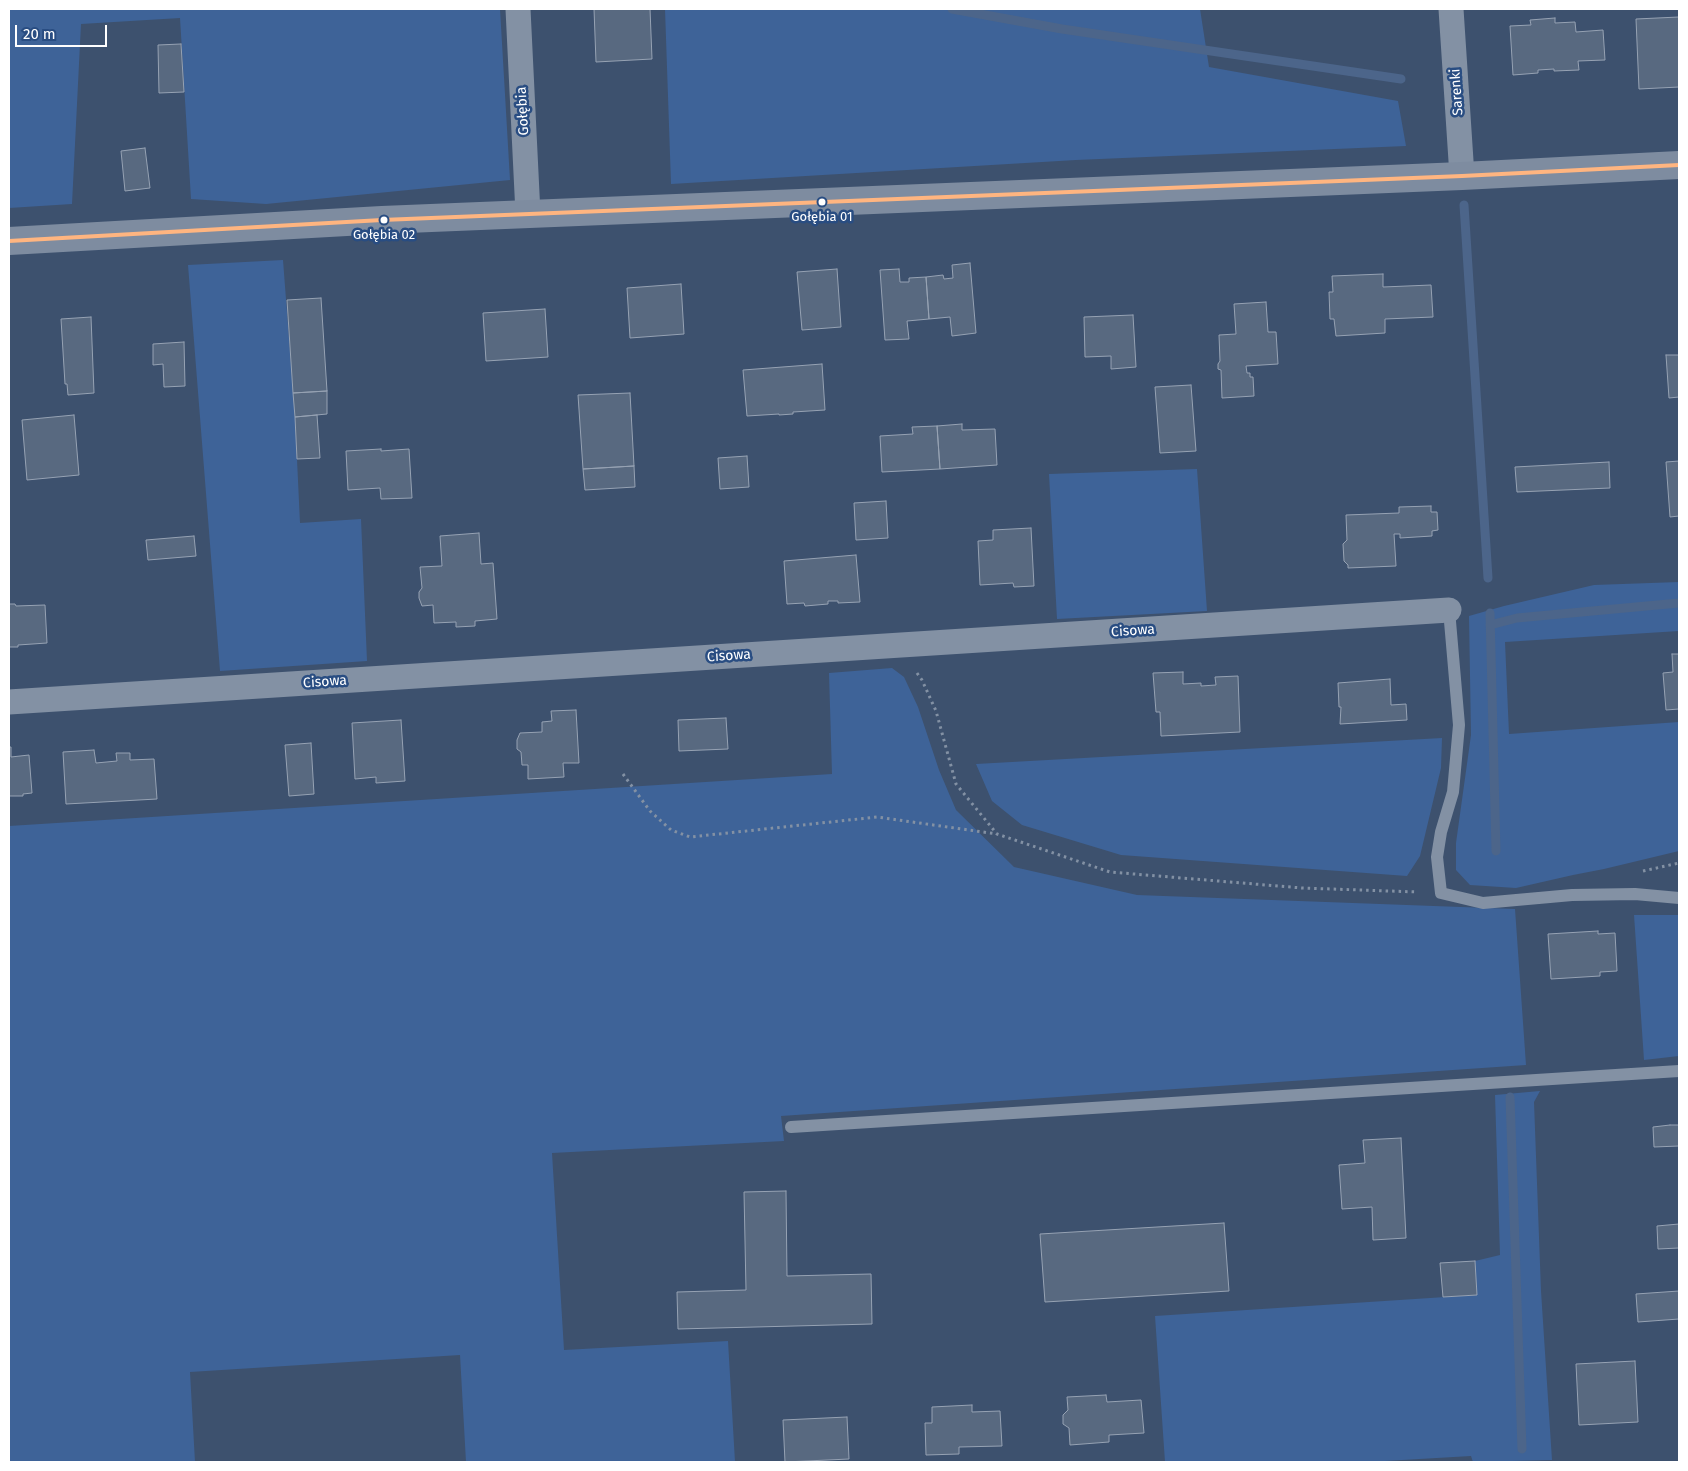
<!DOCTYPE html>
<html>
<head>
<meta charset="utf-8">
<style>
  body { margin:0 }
  #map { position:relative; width:1688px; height:1471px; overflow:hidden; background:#3d516e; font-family:"Fira Sans",sans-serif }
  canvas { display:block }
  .frame { position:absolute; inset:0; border:10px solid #fff; pointer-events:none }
  .scale { position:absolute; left:15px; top:25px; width:92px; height:22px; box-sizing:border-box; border:2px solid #fff; border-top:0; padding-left:6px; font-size:15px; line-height:18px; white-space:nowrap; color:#fff; -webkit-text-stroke:4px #294d82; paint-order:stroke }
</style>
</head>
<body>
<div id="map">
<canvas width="1688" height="1471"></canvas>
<div class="frame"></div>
<div class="scale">20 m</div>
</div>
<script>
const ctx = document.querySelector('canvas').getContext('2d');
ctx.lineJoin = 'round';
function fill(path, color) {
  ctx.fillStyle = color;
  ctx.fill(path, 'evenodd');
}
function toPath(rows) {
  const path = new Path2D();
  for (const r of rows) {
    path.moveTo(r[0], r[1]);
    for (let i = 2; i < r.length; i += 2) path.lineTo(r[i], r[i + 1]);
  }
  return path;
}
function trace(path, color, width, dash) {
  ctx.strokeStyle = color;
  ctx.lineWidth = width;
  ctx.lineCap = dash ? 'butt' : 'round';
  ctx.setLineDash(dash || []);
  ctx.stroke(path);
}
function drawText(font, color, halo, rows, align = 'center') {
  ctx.font = font + ' "Fira Sans",sans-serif';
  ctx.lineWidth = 5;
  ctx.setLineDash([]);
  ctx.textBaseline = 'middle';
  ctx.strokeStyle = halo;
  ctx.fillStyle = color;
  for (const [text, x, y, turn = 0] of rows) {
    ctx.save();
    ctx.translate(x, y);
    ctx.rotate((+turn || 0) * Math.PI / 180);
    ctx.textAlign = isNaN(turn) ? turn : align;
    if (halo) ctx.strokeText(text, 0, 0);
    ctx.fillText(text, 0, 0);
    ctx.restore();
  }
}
fill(toPath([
  [9,9,500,9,510,180,266,204,191,199,180,18,81,24,72,204,9,208],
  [665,9,1200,9,1209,67,1398,101,1406,146,1076,160,671,184],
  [283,260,295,417,300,523,361,519,367,661,220,671,188,265],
  [1197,469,1207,611,1057,619,1049,474],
  [1679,582,1679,631,1505,642,1509,734,1679,722,1679,851,1604,869,1573,875,1516,888,1470,885,1456,870,1456,843,1471,735,1469,616,1504,606,1594,585],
  [892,668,904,677,918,707,939,770,956,810,1014,867,1137,895,1515,909,1526,1065,781,1116,784,1141,552,1153,564,1350,728,1341,735,1462,466,1462,460,1355,190,1372,195,1462,9,1462,9,826,832,774,829,673],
  [1442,738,1441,768,1420,856,1407,876,1121,855,1022,825,992,801,976,764],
  [1634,915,1679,915,1679,1056,1644,1060],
  [1540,1091,1534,1102,1541,1291,1552,1460,1473,1462,1471,1456,1368,1462,1165,1462,1155,1316,1476,1295,1475,1261,1500,1255,1495,1095]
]), '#3e6398');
trace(toPath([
  [952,9,1062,29,1401,79],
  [1464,205,1488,578],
  [1490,613,1496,851],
  [1490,625,1517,618,1679,603],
  [1510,1097,1522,1449]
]), '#4c658a', 9);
const building = toPath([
  [594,9,650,9,652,59,596,62,594,9],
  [1679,17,1679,87,1639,89,1636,19,1679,17],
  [1555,18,1555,23,1575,22,1576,32,1603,30,1605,60,1578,61,1579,70,1554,71,1554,69,1538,70,1538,73,1513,75,1510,26,1531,25,1530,20,1555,18],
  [181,44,184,92,159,93,158,45,181,44],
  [145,148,150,188,125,191,121,151,145,148],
  [970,263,976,333,952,336,950,317,929,319,926,277,943,275,944,279,953,278,952,265,970,263],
  [837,269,841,327,802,330,797,272,837,269],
  [899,269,900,282,909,282,909,278,926,277,929,319,907,321,909,339,885,340,880,270,899,269],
  [1383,274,1383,287,1431,285,1433,317,1385,319,1385,333,1336,336,1334,319,1330,319,1329,292,1333,292,1332,276,1383,274],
  [681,284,684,334,630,338,627,288,681,284],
  [321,298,327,391,293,393,287,300,321,298],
  [1266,302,1268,332,1276,332,1278,364,1246,366,1247,373,1250,373,1250,377,1253,377,1254,396,1222,398,1221,370,1218,369,1218,364,1220,361,1219,335,1236,334,1234,304,1266,302],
  [545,309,548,357,486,361,483,313,545,309],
  [1133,315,1136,367,1111,369,1111,356,1085,357,1084,317,1133,315],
  [91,317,94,393,68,395,67,384,65,384,61,319,91,317],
  [184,342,185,386,164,387,163,364,153,365,153,344,184,342],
  [1666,355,1679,355,1679,397,1669,398,1666,355],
  [822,364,825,410,793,412,793,414,779,415,779,414,747,416,743,370,822,364],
  [1191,385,1196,451,1160,453,1155,387,1191,385],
  [327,391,327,414,295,417,293,393,327,391],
  [630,393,634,466,583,469,578,395,630,393],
  [74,415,79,475,27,480,22,420,74,415],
  [317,415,320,458,297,459,295,417,317,415],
  [962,424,962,430,995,429,997,465,940,469,937,426,962,424],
  [937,426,940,469,882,472,880,436,913,434,912,427,937,426],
  [381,449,381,451,409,449,412,498,381,499,380,488,348,490,346,451,381,449],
  [747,456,749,487,720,489,718,458,747,456],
  [1679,461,1679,516,1670,517,1666,462,1679,461],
  [1609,462,1610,488,1517,492,1515,467,1609,462],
  [634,466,635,487,585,490,583,469,634,466],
  [886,501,888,538,856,540,854,503,886,501],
  [1431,506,1431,512,1437,512,1438,530,1432,531,1432,536,1400,538,1400,534,1394,534,1396,566,1348,568,1348,565,1344,561,1343,544,1347,540,1346,515,1399,513,1399,507,1431,506],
  [1031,528,1034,586,1014,587,1013,583,980,585,978,541,993,540,993,530,1031,528],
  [479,533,481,564,493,563,497,619,475,621,475,626,456,627,456,622,434,623,433,605,422,606,419,598,419,592,422,588,420,567,442,566,440,536,479,533],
  [194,536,196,556,148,560,146,540,194,536],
  [856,555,860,602,838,603,838,601,828,601,828,604,805,606,804,603,787,604,784,561,856,555],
  [9,604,15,604,16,606,45,605,47,643,18,645,18,647,9,647,9,604],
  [1672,654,1679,654,1679,709,1666,710,1663,673,1673,672,1672,654],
  [1183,672,1183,684,1201,683,1201,686,1216,685,1215,677,1238,676,1240,732,1161,736,1160,712,1156,712,1153,673,1183,672],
  [1390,679,1391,705,1406,704,1407,720,1340,724,1341,707,1339,707,1338,683,1390,679],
  [576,710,579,763,563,763,564,777,528,779,528,765,522,765,521,752,517,749,517,740,520,733,542,732,542,722,552,721,551,711,576,710],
  [726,718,728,749,679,751,678,720,726,718],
  [401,720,405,781,376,783,376,777,355,779,352,723,401,720],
  [311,743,314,794,289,796,285,745,311,743],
  [9,747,11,747,11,757,29,755,32,793,23,794,23,796,9,796,9,747],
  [94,750,96,763,117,761,116,753,130,753,130,760,154,759,157,799,66,804,63,752,94,750],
  [1598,931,1598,934,1615,933,1617,971,1600,972,1600,976,1551,979,1548,934,1598,931],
  [1670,1125,1679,1125,1679,1146,1654,1147,1653,1127,1670,1125],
  [1401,1138,1406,1238,1373,1240,1372,1207,1342,1209,1339,1165,1365,1163,1363,1140,1401,1138],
  [786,1191,787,1276,871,1274,872,1324,678,1329,677,1292,746,1290,744,1192,786,1191],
  [1224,1223,1229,1291,1045,1302,1040,1234,1224,1223],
  [1679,1224,1679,1248,1658,1249,1657,1226,1679,1224],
  [1475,1261,1477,1295,1443,1297,1440,1263,1475,1261],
  [1679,1291,1679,1319,1638,1322,1636,1294,1679,1291],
  [1635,1361,1638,1422,1579,1425,1576,1364,1635,1361],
  [1106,1395,1107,1402,1141,1400,1144,1433,1109,1435,1109,1442,1070,1445,1069,1428,1063,1424,1063,1415,1068,1410,1067,1397,1106,1395],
  [972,1405,972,1412,1000,1411,1002,1446,959,1447,959,1454,926,1455,925,1423,932,1423,932,1407,972,1405],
  [847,1417,849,1459,785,1462,783,1420,847,1417]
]);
fill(building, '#586980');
trace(building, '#96a2b3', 1);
trace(toPath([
  [917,673,922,680,936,711,956,784,997,834,1110,872,1302,888,1418,892],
  [623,774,650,811,671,830,690,837,877,817,997,834],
  [1643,871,1679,863]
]), '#8391a4', 3, [2.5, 4]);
trace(toPath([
  [1449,610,1459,725,1453,792,1441,832,1437,857,1441,893,1483,903,1572,895,1635,894,1679,898],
  [791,1127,1679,1071]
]), '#8391a4', 12);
trace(toPath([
  [518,9,528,214],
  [1451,9,1462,176],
  [9,702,1449,610]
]), '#8391a4', 25);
trace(toPath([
  [9,241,382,220,1462,176,1679,165]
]), '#7e8ca0', 28);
trace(toPath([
  [9,241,382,220,1462,176,1679,165]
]), '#ffb580', 4);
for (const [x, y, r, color] of [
  [822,202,4.5,"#fff"],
  [384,220,4.5,"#fff"]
]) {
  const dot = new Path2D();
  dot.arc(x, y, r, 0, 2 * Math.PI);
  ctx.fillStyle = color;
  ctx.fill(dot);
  trace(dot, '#294d82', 2);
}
drawText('13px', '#fff', '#294d82', [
  ["Gołębia 01",822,217],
  ["Gołębia 02",384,235]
]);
drawText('14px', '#fff', '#294d82', [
  ["Sarenki",1457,92,-94],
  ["Gołębia",523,111,-93],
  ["Cisowa",1133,631,-4],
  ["Cisowa",729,656,-4],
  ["Cisowa",325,682,-4]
]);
</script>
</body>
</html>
